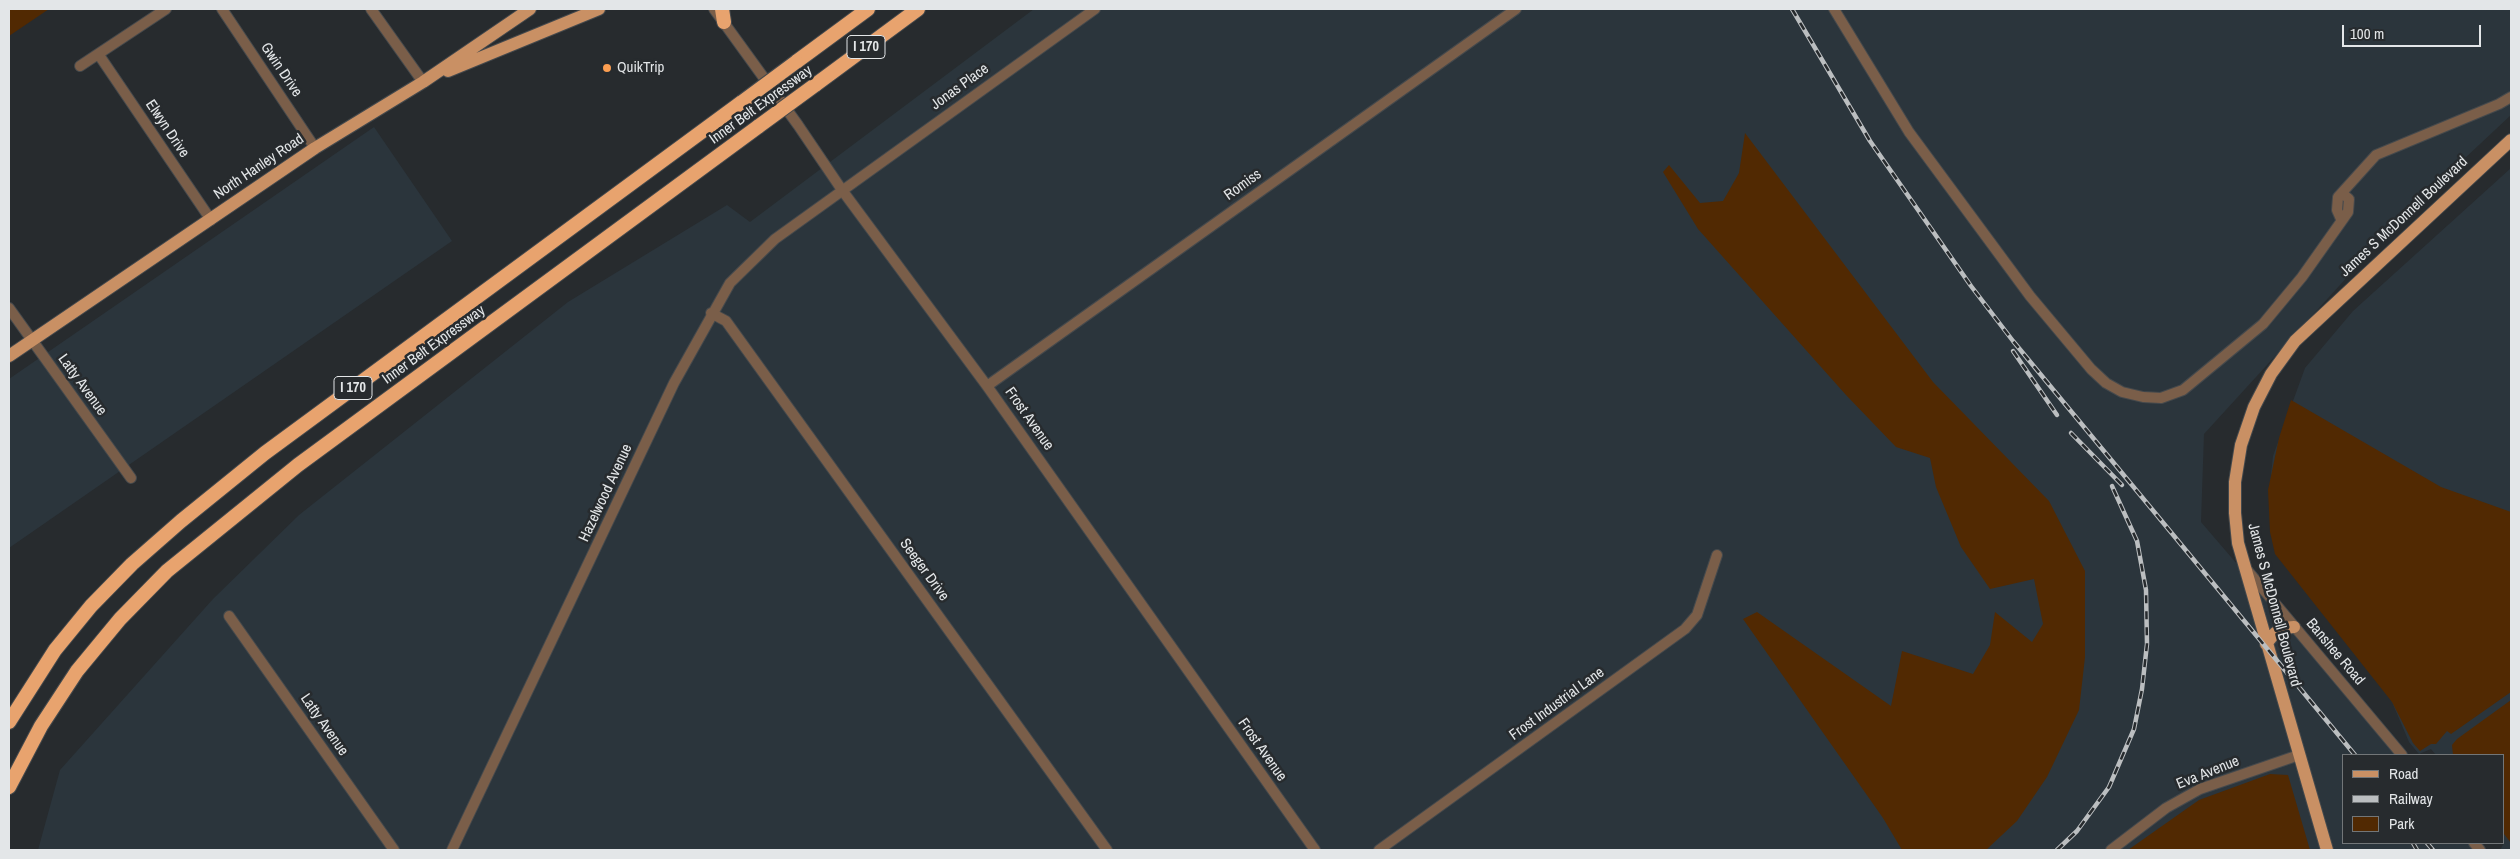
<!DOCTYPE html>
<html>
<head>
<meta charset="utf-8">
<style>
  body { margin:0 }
  #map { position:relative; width:2520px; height:859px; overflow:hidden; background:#272b2e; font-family:"Archivo Narrow",sans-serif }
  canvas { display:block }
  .frame { position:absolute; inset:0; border:10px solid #e3e6e8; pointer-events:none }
  .legend { position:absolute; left:2342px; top:754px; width:162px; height:90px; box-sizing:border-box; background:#272b2e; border:1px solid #727678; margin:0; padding:6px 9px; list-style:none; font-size:15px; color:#e3e6e8 }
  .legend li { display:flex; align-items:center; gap:10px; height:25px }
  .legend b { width:25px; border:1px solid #727678 }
  .scale { position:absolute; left:2342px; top:25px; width:139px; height:22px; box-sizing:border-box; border:2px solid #e3e6e8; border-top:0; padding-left:6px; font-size:15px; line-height:18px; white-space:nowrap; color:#e3e6e8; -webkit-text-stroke:4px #272b2e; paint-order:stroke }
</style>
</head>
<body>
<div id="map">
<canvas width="2520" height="859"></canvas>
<div class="frame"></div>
<ul class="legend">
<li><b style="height:6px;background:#c99064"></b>Road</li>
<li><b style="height:6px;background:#bbbec0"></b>Railway</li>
<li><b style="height:14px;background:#512902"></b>Park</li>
</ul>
<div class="scale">100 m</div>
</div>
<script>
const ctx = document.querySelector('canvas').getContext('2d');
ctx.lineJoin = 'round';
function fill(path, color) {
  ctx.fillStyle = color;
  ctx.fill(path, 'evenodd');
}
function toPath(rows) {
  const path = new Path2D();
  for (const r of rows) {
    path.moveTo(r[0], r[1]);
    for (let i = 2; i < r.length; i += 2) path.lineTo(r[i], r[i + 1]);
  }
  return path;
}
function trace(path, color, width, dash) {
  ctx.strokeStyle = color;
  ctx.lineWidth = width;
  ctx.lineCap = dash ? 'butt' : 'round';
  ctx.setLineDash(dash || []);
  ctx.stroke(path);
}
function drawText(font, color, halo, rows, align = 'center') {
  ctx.font = font + ' "Archivo Narrow",sans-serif';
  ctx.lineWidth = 5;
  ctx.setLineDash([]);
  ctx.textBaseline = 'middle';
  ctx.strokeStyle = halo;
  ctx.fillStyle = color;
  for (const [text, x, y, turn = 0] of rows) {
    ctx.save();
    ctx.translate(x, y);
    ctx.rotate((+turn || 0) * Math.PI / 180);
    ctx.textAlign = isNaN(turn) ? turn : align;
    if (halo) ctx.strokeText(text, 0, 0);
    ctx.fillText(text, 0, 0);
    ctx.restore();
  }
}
fill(toPath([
  [1034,9,2511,9,2511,115,2402,217,2204,434,2201,522,2401,755,2344,755,2344,843,2475,843,2482,850,38,850,60,770,213,599,299,515,568,302,727,205,750,222],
  [374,127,452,241,9,548,9,379],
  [2511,168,2511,850,2500,850,2504,843,2504,755,2436,755,2431,749,2419,754,2409,742,2392,702,2269,493,2273,456,2305,368,2353,311]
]), '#2b353c');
fill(toPath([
  [9,9,49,9,9,36],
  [1745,133,1933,382,2049,501,2085,571,2085,657,2079,710,2047,777,2017,821,1986,850,1902,850,1883,818,1743,619,1757,612,1891,706,1902,651,1973,674,1990,645,1995,612,2032,642,2043,624,2034,579,1990,589,1961,547,1936,487,1930,458,1896,447,1846,395,1698,229,1663,172,1669,165,1700,203,1723,201,1739,173],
  [2291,400,2441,487,2511,512,2511,692,2451,734,2447,731,2436,744,2431,744,2420,751,2413,743,2392,702,2275,554,2270,532,2268,490,2279,438],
  [2511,700,2511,843,2504,834,2504,755,2453,755,2452,745,2457,739],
  [2270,774,2288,775,2310,850,2128,850,2199,800]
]), '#512902');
const minor = toPath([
  [222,9,315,148],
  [371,9,423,82],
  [714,9,798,125,842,190,987,386,1315,850],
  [1834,9,1909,132,2030,296,2091,369,2106,383,2122,392,2143,397,2161,398,2183,390,2263,324,2302,277,2348,212,2349,199,2343,194],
  [99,55,211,220],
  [80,66,166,9],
  [2341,219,2337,210,2338,197,2376,155,2499,104,2511,97],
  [9,308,131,478],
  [711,313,726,321,1107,850],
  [987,386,1516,9],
  [2247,570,2402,755],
  [229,616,394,850],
  [2474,843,2480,850],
  [452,850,674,383,730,283,775,239,1095,9],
  [1379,850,1685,629,1697,615,1717,555],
  [2111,850,2166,808,2200,789,2299,755]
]);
const major = toPath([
  [448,71,599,9],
  [9,356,315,148,423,82,530,9],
  [2266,644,2275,633,2284,628,2294,627],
  [2327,850,2238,543,2235,513,2235,482,2241,445,2254,407,2271,374,2295,341,2511,140]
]);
const highway = toPath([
  [722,9,724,22],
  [796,62,868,9],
  [815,85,918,9],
  [9,722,55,650,91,606,132,564,181,521,265,453,742,102],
  [9,787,41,726,77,671,120,619,167,571,298,465,759,126]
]);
trace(minor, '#45494c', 12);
trace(major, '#45494c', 14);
trace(highway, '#45494c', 16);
trace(minor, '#7a5e49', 10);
trace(major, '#c99064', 12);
trace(highway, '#e8a36e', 14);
const rail = toPath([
  [1792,9,1870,141,1971,286,2013,341,2355,755],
  [2013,351,2057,415],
  [2071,433,2122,485],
  [2413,843,2417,850],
  [2427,843,2433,850],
  [2057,850,2077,831,2109,787,2134,729,2142,689,2147,644,2146,590,2137,541,2112,486]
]);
trace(rail, '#bbbec0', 4.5);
trace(rail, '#272b2e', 2.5, [8]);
const highwayBridge = toPath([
  [742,102,796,62],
  [759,126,815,85]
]);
trace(highwayBridge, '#45494c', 16, []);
trace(highwayBridge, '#e8a36e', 14);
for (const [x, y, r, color] of [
  [607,68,5,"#fb9e51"]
]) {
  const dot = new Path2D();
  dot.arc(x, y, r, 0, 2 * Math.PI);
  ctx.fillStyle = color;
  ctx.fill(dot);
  trace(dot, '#272b2e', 2);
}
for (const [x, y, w] of [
  [866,47,38],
  [353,388,38]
]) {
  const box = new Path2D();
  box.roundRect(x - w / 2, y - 11.5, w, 23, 4);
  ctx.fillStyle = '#272b2e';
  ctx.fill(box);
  trace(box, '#e3e6e8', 1);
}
drawText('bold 14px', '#e3e6e8', null, [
  ["I 170",866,47],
  ["I 170",353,388]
]);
drawText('15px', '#e3e6e8', '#272b2e', [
  ["QuikTrip",617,68]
], 'left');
drawText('15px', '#e3e6e8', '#272b2e', [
  ["Gwin Drive",281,70,56],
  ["Jonas Place",960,87,-36],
  ["Inner Belt Expressway",761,105,-36],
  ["Elwyn Drive",167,129,56],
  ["North Hanley Road",259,167,-34],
  ["Romiss",1243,185,-36],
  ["James S McDonnell Boulevard",2404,217,-43],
  ["Inner Belt Expressway",434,345,-36],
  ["Latty Avenue",82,385,54],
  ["Frost Avenue",1029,419,55],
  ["Hazelwood Avenue",606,493,-65],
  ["Seeger Drive",924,570,54],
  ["James S McDonnell Boulevard",2274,605,75],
  ["Banshee Road",2335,652,50],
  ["Frost Industrial Lane",1557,704,-36],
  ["Latty Avenue",324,725,55],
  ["Frost Avenue",1262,750,55],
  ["Eva Avenue",2208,773,-22]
]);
</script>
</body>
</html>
